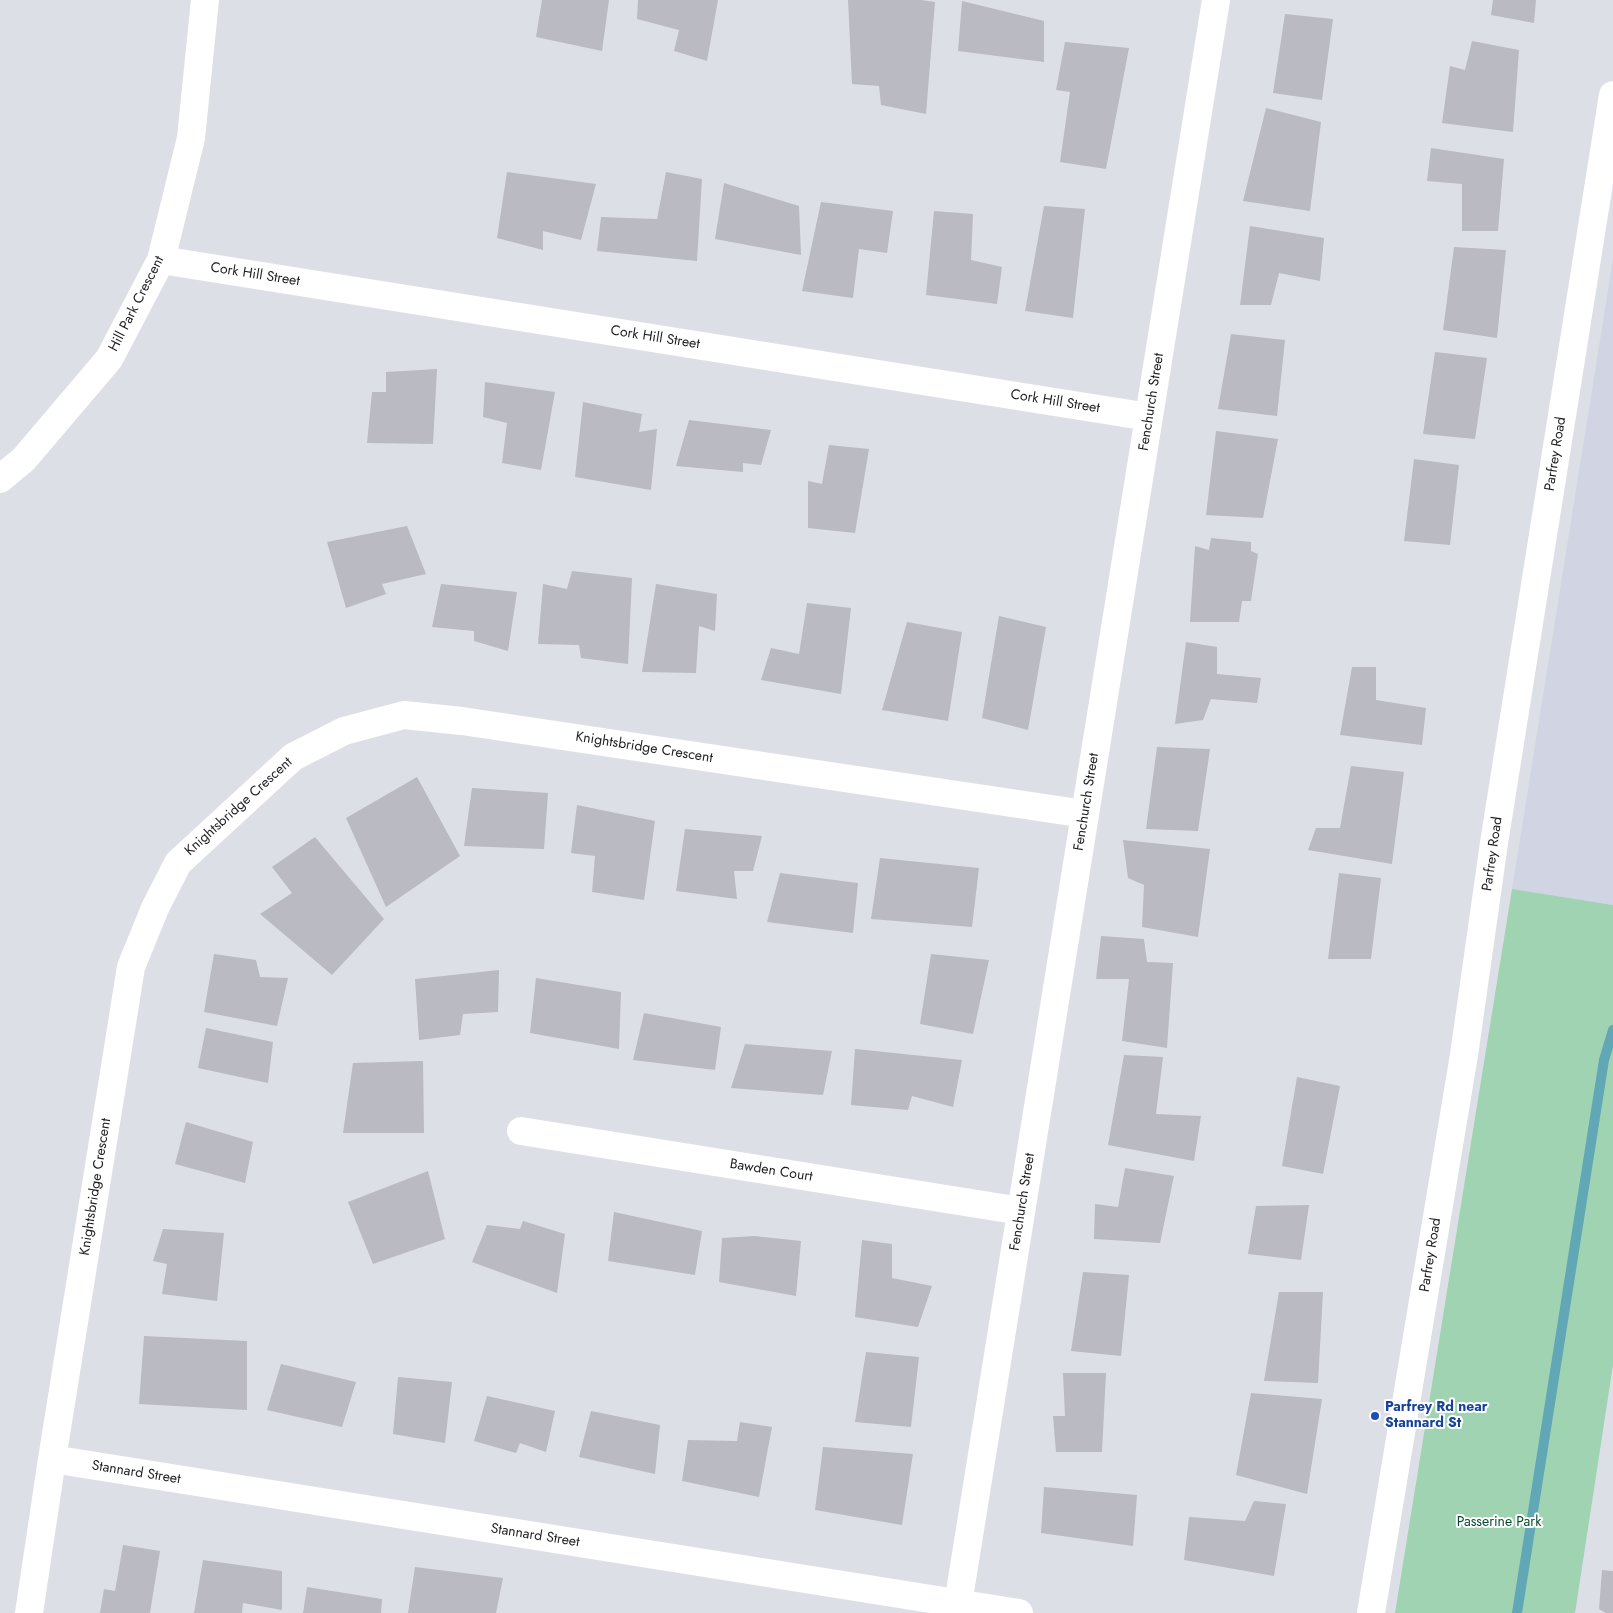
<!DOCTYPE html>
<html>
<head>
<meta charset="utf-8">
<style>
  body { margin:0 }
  canvas { display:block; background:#dddfe7 }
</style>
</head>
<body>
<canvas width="1613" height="1613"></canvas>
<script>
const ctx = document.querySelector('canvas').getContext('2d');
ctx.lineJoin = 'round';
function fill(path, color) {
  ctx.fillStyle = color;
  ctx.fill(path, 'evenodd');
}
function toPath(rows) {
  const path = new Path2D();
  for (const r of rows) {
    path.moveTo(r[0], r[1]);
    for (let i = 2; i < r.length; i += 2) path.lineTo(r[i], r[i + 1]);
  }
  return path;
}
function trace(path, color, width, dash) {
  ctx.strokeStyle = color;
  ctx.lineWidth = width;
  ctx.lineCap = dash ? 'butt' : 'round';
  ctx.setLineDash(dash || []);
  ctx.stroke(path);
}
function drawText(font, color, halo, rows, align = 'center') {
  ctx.font = font + ' Jost,sans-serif';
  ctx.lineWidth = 4;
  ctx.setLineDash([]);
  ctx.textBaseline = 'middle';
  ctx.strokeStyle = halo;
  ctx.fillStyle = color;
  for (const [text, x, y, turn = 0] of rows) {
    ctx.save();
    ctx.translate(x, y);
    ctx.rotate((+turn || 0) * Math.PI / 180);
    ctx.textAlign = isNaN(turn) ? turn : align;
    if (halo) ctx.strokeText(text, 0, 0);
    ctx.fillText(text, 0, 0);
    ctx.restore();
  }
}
fill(toPath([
  [1613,259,1613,905,1512,889]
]), '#d1d4e3');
fill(toPath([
  [1512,889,1613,905,1613,1365,1575,1613,1395,1613]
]), '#9fd3b2');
trace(toPath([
  [1517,1613,1604,1060,1613,1030]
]), '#61a7b5', 10);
fill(toPath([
  [542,0,609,0,602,51,536,37],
  [638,0,718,0,707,61,674,51,679,30,637,19],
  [848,0,921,0,935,2,926,114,881,105,879,86,852,84],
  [1493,0,1536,0,1534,23,1491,15],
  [962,1,1044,21,1044,62,958,51],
  [1285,14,1333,19,1322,100,1273,93],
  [1472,41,1519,50,1513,132,1442,123,1450,66,1465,70],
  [1065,42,1129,48,1106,169,1060,162,1070,92,1056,90],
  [1266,108,1321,122,1310,211,1243,201],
  [1431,148,1504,159,1498,231,1462,231,1462,184,1427,181],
  [507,172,596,184,581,240,543,231,543,250,497,238],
  [666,172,702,179,697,261,597,251,601,217,657,219],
  [724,183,799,206,801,255,715,239],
  [821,202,893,211,887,253,859,249,853,298,802,291],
  [1044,206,1085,209,1073,318,1025,311],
  [934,211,973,214,971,260,1002,267,997,304,926,295],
  [1250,226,1324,238,1320,281,1279,273,1271,305,1240,305],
  [1454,247,1506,250,1497,338,1443,330],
  [1231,334,1285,340,1277,416,1218,409],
  [1435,352,1487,358,1475,439,1423,434],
  [437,369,433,444,367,443,372,392,386,392,386,372],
  [485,382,555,392,541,470,502,463,507,423,483,417],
  [583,402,642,414,639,432,657,429,651,490,575,477],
  [689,420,771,430,761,465,743,463,743,472,676,466],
  [1216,431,1278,439,1263,518,1206,515],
  [829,445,869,449,855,533,808,528,808,481,822,484],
  [1414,459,1459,465,1450,545,1404,541],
  [407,526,426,574,382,584,386,594,346,608,327,542],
  [1211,538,1251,542,1251,551,1258,554,1251,601,1242,601,1239,622,1190,622,1195,546,1209,550],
  [572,571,632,578,628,664,581,658,579,645,538,644,543,584,567,589],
  [441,584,517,592,508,651,474,641,474,631,432,627],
  [656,584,717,594,715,631,699,626,696,673,642,672],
  [807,603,851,608,841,694,761,680,771,648,799,654],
  [999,616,1046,627,1028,730,982,718],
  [907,622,962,632,948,721,882,710],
  [1186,642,1217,647,1217,674,1261,678,1257,703,1211,699,1203,720,1175,724],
  [1352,667,1376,667,1376,700,1426,708,1422,745,1340,735],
  [1157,747,1210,749,1198,831,1146,829],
  [1351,766,1404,772,1392,864,1308,850,1316,828,1340,828],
  [417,777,460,856,386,907,346,818],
  [472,788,548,793,544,849,464,846],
  [577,805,655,821,644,900,592,892,595,856,571,853],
  [685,829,762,836,753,871,734,871,737,899,676,891],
  [315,837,384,919,332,975,260,914,292,893,272,867],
  [1123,840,1210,849,1198,937,1142,927,1144,885,1128,878],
  [880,858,979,868,972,927,871,919],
  [780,873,858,883,853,933,767,922],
  [1339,873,1381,878,1371,959,1328,959],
  [1101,936,1144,939,1147,962,1173,963,1167,1048,1122,1041,1129,979,1096,979],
  [214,954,256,960,260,977,288,978,277,1026,204,1012],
  [931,954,989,960,973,1034,920,1024],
  [499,970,498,1012,463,1014,460,1035,419,1040,415,979],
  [536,978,621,992,619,1049,530,1033],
  [644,1013,721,1027,715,1070,633,1060],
  [206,1028,273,1042,268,1083,198,1068],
  [745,1044,832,1051,823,1095,731,1088],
  [855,1049,962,1060,953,1107,912,1096,908,1110,851,1105],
  [1124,1055,1163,1057,1156,1114,1201,1116,1194,1161,1108,1145],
  [423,1061,424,1133,343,1133,353,1063],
  [1297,1077,1340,1086,1323,1174,1282,1166],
  [186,1122,253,1142,245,1183,175,1164],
  [1125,1168,1174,1176,1160,1243,1094,1239,1095,1204,1118,1207],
  [428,1171,445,1239,373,1264,348,1202],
  [1309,1205,1301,1260,1248,1254,1256,1206],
  [614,1212,702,1231,695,1275,608,1261],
  [523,1221,565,1234,557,1293,472,1262,487,1225,520,1229],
  [163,1229,224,1233,217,1301,162,1294,167,1264,153,1261],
  [754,1236,801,1241,796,1296,719,1282,722,1238],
  [862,1240,892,1244,892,1278,932,1286,918,1327,855,1317],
  [1083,1272,1129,1275,1121,1356,1071,1351],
  [1279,1292,1323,1292,1318,1383,1264,1381],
  [144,1336,247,1341,247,1410,139,1404],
  [866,1352,919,1357,911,1427,855,1422],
  [281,1364,356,1382,342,1427,267,1410],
  [1063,1373,1106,1373,1102,1452,1056,1452,1053,1416,1065,1416],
  [398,1377,452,1382,445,1443,393,1434],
  [1251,1393,1322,1399,1307,1494,1236,1475],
  [487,1396,555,1411,546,1452,520,1443,516,1453,474,1441],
  [591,1411,660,1425,655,1474,579,1457],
  [740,1422,772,1427,759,1497,682,1481,688,1440,737,1441],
  [823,1447,913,1454,902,1525,815,1510],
  [1044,1487,1137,1495,1133,1546,1041,1533],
  [1254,1501,1286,1504,1274,1576,1184,1560,1189,1517,1245,1521],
  [123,1545,160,1551,150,1613,100,1613,104,1589,115,1591],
  [203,1560,282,1571,282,1610,243,1603,242,1613,194,1613],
  [415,1567,503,1578,496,1613,408,1613],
  [1602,1570,1613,1571,1613,1613,1606,1613,1599,1609],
  [307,1587,382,1599,381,1613,303,1613]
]), '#b9bac2');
trace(toPath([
  [161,260,1149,417],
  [0,479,24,459,109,359,161,260,191,138,205,0],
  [521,1131,1021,1211],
  [52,1459,1019,1613],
  [958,1604,1216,0],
  [29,1613,52,1459,131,967,155,908,178,863,293,757,344,731,404,715,462,721,1085,814]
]), '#fff', 28);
trace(toPath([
  [1371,1613,1464,1055,1494,843,1613,95]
]), '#fff', 28);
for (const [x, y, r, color] of [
  [1375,1416,5,"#1a4fb4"]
]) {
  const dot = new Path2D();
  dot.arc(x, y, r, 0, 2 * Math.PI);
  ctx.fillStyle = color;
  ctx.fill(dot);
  trace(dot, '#fff', 2);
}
drawText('14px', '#1d1d20', '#fff', [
  ["Cork Hill Street",255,275,9],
  ["Hill Park Crescent",137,304,-63],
  ["Cork Hill Street",655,338,9],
  ["Cork Hill Street",1055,402,9],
  ["Fenchurch Street",1152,402,-81],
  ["Parfrey Road",1556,454,-81],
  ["Knightsbridge Crescent",644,748,9],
  ["Fenchurch Street",1087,802,-81],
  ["Knightsbridge Crescent",239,807,-42],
  ["Parfrey Road",1493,854,-82],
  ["Bawden Court",771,1171,9],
  ["Knightsbridge Crescent",96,1187,-81],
  ["Fenchurch Street",1023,1202,-81],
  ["Parfrey Road",1431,1255,-81],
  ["Stannard Street",136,1473,9],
  ["Stannard Street",535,1536,9]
]);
drawText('bold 14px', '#164399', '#fff', [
  ["Parfrey Rd near",1385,1408],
  ["Stannard St",1385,1424]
], 'left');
drawText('14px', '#084b2d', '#fff', [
  ["Passerine Park",1499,1523]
]);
</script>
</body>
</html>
